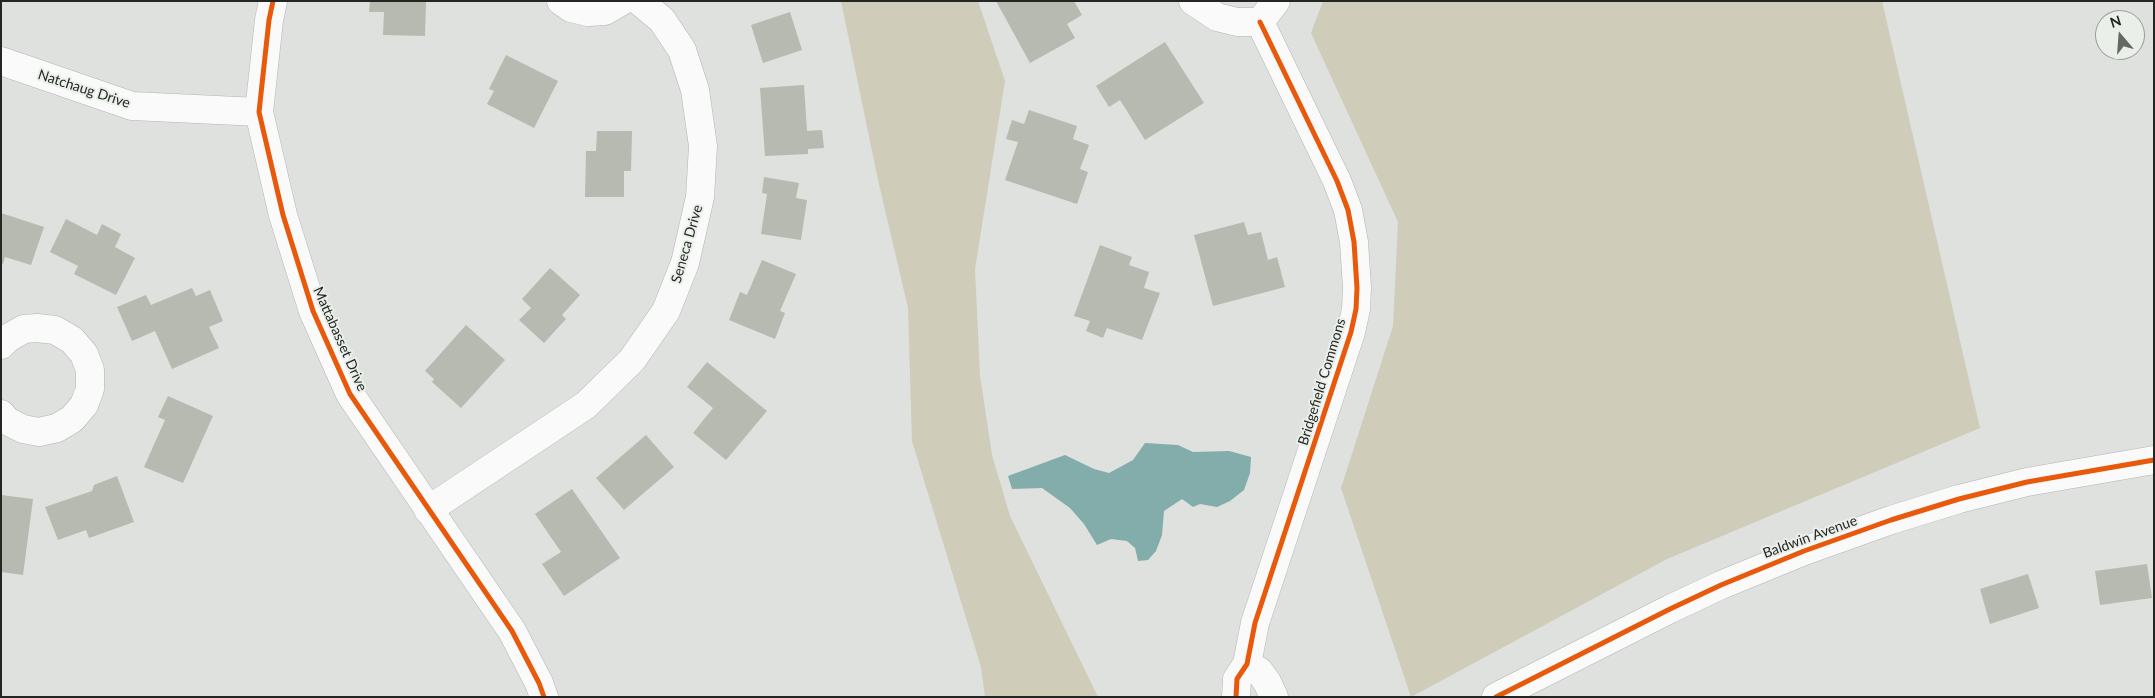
<!DOCTYPE html>
<html>
<head>
<meta charset="utf-8">
<style>
  body { margin:0 }
  #map { position:relative; width:2155px; height:698px; overflow:hidden; background:#dee1dd; font-family:Lato,sans-serif }
  canvas { display:block }
  .frame { position:absolute; inset:0; border:2px solid #242624; pointer-events:none }
  .north { position:absolute; left:2095px; top:10px; width:50px; height:50px; box-sizing:border-box; background:#eaefe9; border:1px solid #9b9f9a; border-radius:50%; rotate:342deg; font-size:14px; font-weight:700; line-height:20px; text-align:center; color:#242624 }
  .north::after { content:''; display:block; margin:auto; width:18px; height:22px; background:#656765; clip-path:polygon(50% 0,100% 100%,50% 72%,0 100%) }
</style>
</head>
<body>
<div id="map">
<canvas width="2155" height="698"></canvas>
<div class="frame"></div>
<div class="north">N</div>
</div>
<script>
const ctx = document.querySelector('canvas').getContext('2d');
ctx.lineJoin = 'round';
function fill(path, color) {
  ctx.fillStyle = color;
  ctx.fill(path, 'evenodd');
}
function toPath(rows) {
  const path = new Path2D();
  for (const r of rows) {
    path.moveTo(r[0], r[1]);
    for (let i = 2; i < r.length; i += 2) path.lineTo(r[i], r[i + 1]);
  }
  return path;
}
function trace(path, color, width, dash) {
  ctx.strokeStyle = color;
  ctx.lineWidth = width;
  ctx.lineCap = dash ? 'butt' : 'round';
  ctx.setLineDash(dash || []);
  ctx.stroke(path);
}
function drawText(font, color, halo, rows, align = 'center') {
  ctx.font = font + ' Lato,sans-serif';
  ctx.lineWidth = 4;
  ctx.setLineDash([]);
  ctx.textBaseline = 'middle';
  ctx.strokeStyle = halo;
  ctx.fillStyle = color;
  for (const [text, x, y, turn = 0] of rows) {
    ctx.save();
    ctx.translate(x, y);
    ctx.rotate((+turn || 0) * Math.PI / 180);
    ctx.textAlign = isNaN(turn) ? turn : align;
    if (halo) ctx.strokeText(text, 0, 0);
    ctx.fillText(text, 0, 0);
    ctx.restore();
  }
}
fill(toPath([
  [841,1,978,1,1005,81,975,269,980,376,992,455,1010,516,1098,697,985,697,981,667,912,441,908,308,878,180],
  [1323,1,1882,1,1980,428,1667,559,1411,697,1341,488,1393,326,1398,222,1311,33]
]), '#cfccb9');
fill(toPath([
  [1145,443,1178,445,1193,452,1229,451,1251,457,1250,473,1244,490,1230,501,1217,507,1200,504,1193,507,1182,499,1164,511,1162,535,1156,551,1148,560,1138,561,1135,548,1127,541,1111,539,1097,545,1084,524,1070,508,1042,488,1012,489,1008,476,1065,455,1094,469,1109,473,1133,460]
]), '#82adab');
fill(toPath([
  [370,1,426,1,425,36,383,35,384,12,369,12],
  [996,1,1074,1,1082,15,1067,24,1075,38,1030,63],
  [790,12,802,50,763,63,751,25],
  [1165,42,1204,103,1145,140,1120,100,1109,107,1096,86],
  [506,55,558,81,534,128,487,104,494,91,489,89],
  [804,85,807,131,822,130,824,148,808,149,808,154,765,156,760,88],
  [1029,110,1077,126,1073,139,1089,145,1080,169,1088,172,1077,204,1005,180,1018,142,1006,139,1012,120,1024,124],
  [597,131,632,131,631,171,624,171,624,197,585,197,586,151,596,151],
  [764,177,799,183,796,198,807,200,801,240,761,234,767,194,762,193],
  [1,213,44,227,31,265,5,257,3,264,1,264],
  [66,219,97,235,102,224,121,234,115,247,135,258,116,295,74,274,78,266,50,252],
  [1244,222,1248,235,1261,232,1268,260,1277,257,1285,287,1213,306,1194,235],
  [1100,245,1132,257,1129,265,1149,272,1144,288,1160,293,1142,340,1107,328,1103,338,1086,331,1090,321,1074,316],
  [762,260,796,274,780,311,785,313,775,339,729,320,740,292,747,295],
  [550,268,580,295,562,315,566,319,544,343,519,320,531,308,522,299],
  [192,288,196,296,210,290,223,321,209,327,219,348,172,369,155,331,132,341,117,307,146,295,151,305],
  [466,325,505,360,461,408,432,382,434,379,425,371],
  [707,362,767,411,726,460,693,433,713,408,687,387],
  [168,396,213,416,183,483,144,467,165,420,158,417],
  [646,435,674,467,624,510,596,478],
  [117,476,134,522,89,538,86,530,58,540,45,507,92,491,94,485],
  [572,489,620,558,564,596,542,564,561,552,535,514],
  [1,495,33,499,23,575,1,572],
  [2147,564,2152,598,2100,605,2095,571],
  [2028,574,2039,608,1990,624,1980,589]
]), '#b7bab0');
const minor = toPath([
  [273,1,269,20,259,112,283,215,313,311,350,394,512,631,539,683,544,697],
  [561,1,571,8,588,12,605,11,622,1],
  [1193,1,1217,17,1237,22,1260,22],
  [1260,22,1276,1],
  [1,61,132,106,259,112],
  [1,345,8,338,24,329,37,328,55,330,72,340,84,354,90,370,90,389,84,405,72,419,57,428,39,432,23,429,7,421,1,414],
  [428,510,586,405,632,360,666,311,685,263,700,197,703,146,695,90,682,50,662,20,639,1],
  [1247,664,1259,671,1267,682,1274,697],
  [1236,697,1237,679,1247,664,1255,623,1351,332,1356,309,1357,288,1354,242,1348,210,1337,181,1260,22]
]);
const tertiary = toPath([
  [1496,697,1670,609,1721,585,1804,551,1891,520,1959,499,2027,482,2154,460]
]);
trace(minor, '#b2b4b2', 29);
trace(tertiary, '#b2b4b2', 29);
trace(minor, '#fafafa', 28);
trace(tertiary, '#fafafa', 28);
trace(toPath([
  [273,1,269,20,259,112,283,215,313,311,350,394,512,631,539,683,544,697],
  [1236,697,1237,679,1247,664,1255,623,1351,332,1356,309,1357,288,1354,242,1348,210,1337,181,1260,22],
  [1496,697,1670,609,1721,585,1804,551,1891,520,1959,499,2027,482,2154,460]
]), '#e8590c', 5);
drawText('14px', '#242624', '#eaefe9', [
  ["Natchaug Drive",84,89,18],
  ["Seneca Drive",687,244,-74],
  ["Mattabasset Drive",340,339,66],
  ["Bridgefield Commons",1322,382,-73],
  ["Baldwin Avenue",1810,537,-20]
]);
</script>
</body>
</html>
